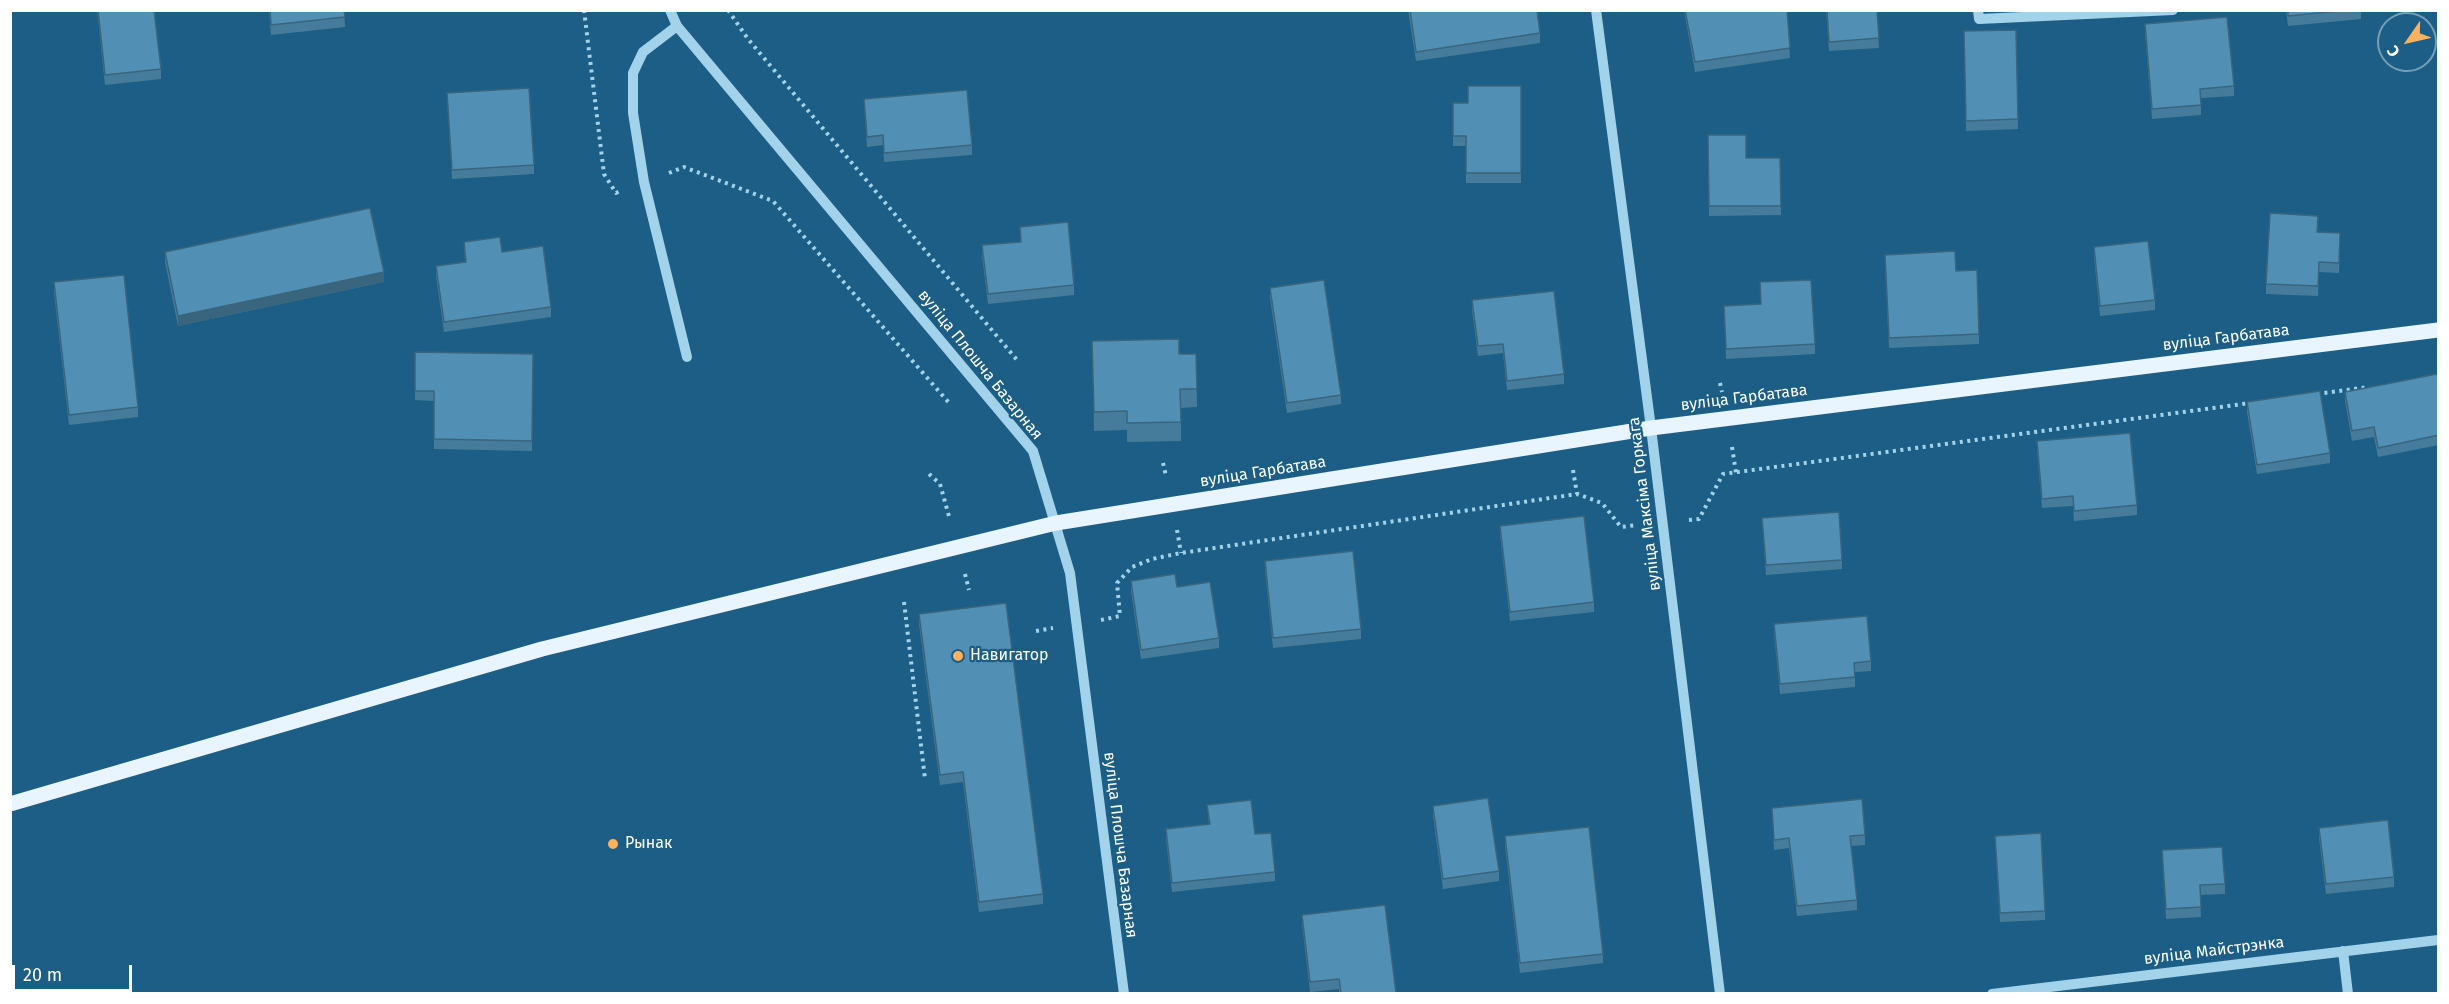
<!DOCTYPE html>
<html>
<head>
<meta charset="utf-8">
<style>
  body { margin:0 }
  #map { position:relative; width:2449px; height:1004px; overflow:hidden; background:#1c5e85; font-family:"Fira Sans",sans-serif }
  canvas { display:block }
  .frame { position:absolute; inset:0; border:12px solid #fff; pointer-events:none }
  .north { position:absolute; left:2377px; top:12px; width:60px; height:60px; box-sizing:border-box; background:#1c5e85; border:2px solid #779eb6; border-radius:50%; rotate:236deg; font-size:16px; font-weight:700; line-height:24px; text-align:center; color:#fff }
  .north::after { content:''; display:block; margin:auto; width:21px; height:27px; background:#fcb160; clip-path:polygon(50% 0,100% 100%,50% 72%,0 100%) }
  .scale { position:absolute; left:12px; top:965px; width:120px; height:27px; box-sizing:border-box; border:3px solid #fff; border-top:0; padding-left:8px; font-size:18px; line-height:21px; white-space:nowrap; color:#fff; -webkit-text-stroke:4px #1c5e85; paint-order:stroke }
</style>
</head>
<body>
<div id="map">
<canvas width="2449" height="1004"></canvas>
<div class="frame"></div>
<div class="north">С</div>
<div class="scale">20 m</div>
</div>
<script>
const ctx = document.querySelector('canvas').getContext('2d');
ctx.lineJoin = 'round';
function toPath(rows) {
  const path = new Path2D();
  for (const r of rows) {
    path.moveTo(r[0], r[1]);
    for (let i = 2; i < r.length; i += 2) path.lineTo(r[i], r[i + 1]);
  }
  return path;
}
function trace(path, color, width, dash) {
  ctx.strokeStyle = color;
  ctx.lineWidth = width;
  ctx.lineCap = dash ? 'butt' : 'round';
  ctx.setLineDash(dash || []);
  ctx.stroke(path);
}
function fill(path, color) {
  ctx.fillStyle = color;
  ctx.fill(path, 'evenodd');
}
function drawText(font, color, halo, rows, align = 'center') {
  ctx.font = font + ' "Fira Sans",sans-serif';
  ctx.lineWidth = 4.5;
  ctx.setLineDash([]);
  ctx.textBaseline = 'middle';
  ctx.strokeStyle = halo;
  ctx.fillStyle = color;
  for (const [text, x, y, turn = 0] of rows) {
    ctx.save();
    ctx.translate(x, y);
    ctx.rotate((+turn || 0) * Math.PI / 180);
    ctx.textAlign = isNaN(turn) ? turn : align;
    if (halo) ctx.strokeText(text, 0, 0);
    ctx.fillText(text, 0, 0);
    ctx.restore();
  }
}
trace(toPath([
  [584,10,604,174,616,193,620,191],
  [728,10,748,39,1017,360],
  [669,173,684,167,773,201,950,404],
  [1720,383,1722,392],
  [2317,394,2369,387],
  [1732,447,1736,473],
  [1163,463,1166,476],
  [1573,470,1577,494],
  [929,474,940,484,950,520],
  [1689,520,1699,519,1723,474,2250,403],
  [1177,530,1181,553],
  [965,574,969,590],
  [904,602,925,779],
  [1101,620,1120,616,1117,583,1132,567,1152,559,1181,553,1577,494,1602,503,1621,527,1637,525],
  [1036,631,1053,628]
]), '#a3d2eb', 4, [3, 4.5]);
trace(toPath([
  [670,10,677,26,1033,451,1070,573,1124,994],
  [1596,10,1651,428,1720,994],
  [1978,10,1979,19,2173,10],
  [677,26,643,52,633,73,633,113,644,182,687,357],
  [2343,951,2348,994],
  [1992,994,2438,940]
]), '#a3d2eb', 10);
trace(toPath([
  [10,804,542,649,1056,523,1651,428,2438,330]
]), '#e8f5ff', 15);
fill(toPath([
  [97,10,154,10,161,69,161,79,105,85],
  [269,10,344,10,345,27,271,35],
  [1408,10,1537,10,1540,33,1540,43,1416,61],
  [1684,10,1787,10,1790,58,1695,72],
  [1826,10,1877,10,1879,48,1829,51],
  [2286,10,2361,10,2361,19,2288,26],
  [2145,24,2234,86,2234,96,2201,98,2201,115,2152,119,2145,34],
  [2016,30,2018,129,1966,131,1964,31],
  [1521,86,1521,183,1466,183,1466,146,1453,146,1453,103,1468,103],
  [447,93,534,165,534,174,452,179],
  [864,99,972,145,972,155,884,162,883,145,867,147],
  [1708,135,1746,158,1780,158,1781,215,1709,216],
  [1020,227,1074,285,1074,295,988,304,982,255,982,245,1020,242],
  [2318,232,2340,243,2339,273,2319,272,2318,296,2266,294,2266,284],
  [464,242,502,252,551,307,551,317,444,332,436,276,436,266,465,262],
  [2094,247,2155,300,2155,310,2100,316,2094,257],
  [165,252,384,282,178,326,165,262],
  [1885,264,1956,271,1979,334,1979,344,1889,348],
  [54,282,138,407,138,417,69,425,54,292],
  [1760,282,1815,344,1815,354,1726,359,1724,306,1761,304],
  [1270,288,1341,395,1341,404,1287,413,1270,298],
  [1472,300,1564,374,1564,384,1507,390,1503,353,1478,356,1472,310],
  [1092,341,1179,354,1196,354,1197,407,1181,408,1181,441,1127,442,1127,430,1094,431],
  [415,352,533,354,532,451,434,449,434,401,415,400],
  [2439,379,2439,445,2378,457,2374,437,2352,441,2345,401,2345,392],
  [2247,402,2330,453,2330,463,2257,474,2247,412],
  [2037,441,2137,505,2137,515,2074,521,2073,506,2042,508,2037,451],
  [1762,518,1842,560,1842,569,1766,575],
  [1500,526,1594,602,1594,612,1510,621,1500,535],
  [1265,561,1361,629,1361,639,1273,648,1265,570],
  [1131,581,1177,587,1219,638,1219,648,1141,659,1131,591],
  [919,614,1043,894,1043,904,979,912,963,782,940,785,919,624],
  [1774,624,1871,661,1871,671,1855,672,1855,687,1780,694,1774,634],
  [1207,805,1255,834,1275,872,1275,881,1172,892,1166,839,1166,829,1209,825],
  [1433,806,1499,871,1499,881,1443,889,1433,816],
  [1772,808,1865,835,1865,845,1851,846,1857,900,1857,910,1797,916,1789,848,1774,850],
  [2319,828,2394,877,2394,887,2326,894,2319,838],
  [1505,836,1603,954,1603,963,1520,973,1505,846],
  [1995,836,2045,911,2045,920,2000,922],
  [2162,850,2225,884,2225,894,2200,895,2201,917,2166,919],
  [1302,915,1396,993,1339,993,1339,989,1310,992,1302,924]
]), '#467c9b');
fill(toPath([
  [384,272,384,282,178,326,178,316]
]), '#39657e');
const building = toPath([
  [98,10,154,10,161,69,105,75,98,10],
  [270,10,344,10,345,17,271,25,270,10],
  [1410,10,1537,10,1540,33,1416,52,1410,10],
  [1685,10,1787,10,1790,48,1695,62,1685,10],
  [1827,10,1877,10,1879,38,1829,42,1827,10],
  [2288,10,2349,10,2288,16,2288,10],
  [2227,17,2234,86,2200,89,2201,105,2152,109,2145,24,2227,17],
  [2016,30,2018,119,1966,121,1964,31,2016,30],
  [1468,86,1521,86,1521,173,1466,173,1466,136,1453,136,1453,103,1468,103,1468,86],
  [529,88,534,165,452,170,447,93,529,88],
  [967,90,972,145,884,153,883,135,867,137,864,99,967,90],
  [1708,135,1746,135,1746,158,1780,158,1781,206,1709,206,1708,135],
  [370,208,384,272,178,316,165,252,370,208],
  [2270,213,2318,216,2317,232,2340,233,2339,263,2319,262,2318,286,2266,284,2270,213],
  [1068,222,1074,285,988,294,982,245,1021,242,1020,227,1068,222],
  [500,237,502,252,543,246,551,307,444,322,436,266,466,262,464,242,500,237],
  [2148,241,2155,300,2100,306,2094,247,2148,241],
  [1955,251,1956,271,1977,270,1979,334,1889,338,1885,255,1955,251],
  [124,275,138,407,69,415,54,282,124,275],
  [1324,280,1341,395,1287,403,1270,288,1324,280],
  [1811,280,1815,344,1726,349,1724,306,1761,304,1760,282,1811,280],
  [1554,291,1564,374,1507,381,1503,344,1478,346,1472,300,1554,291],
  [1179,339,1179,354,1196,354,1197,389,1180,389,1181,422,1127,423,1127,411,1094,412,1092,341,1179,339],
  [415,352,533,354,532,441,434,439,434,391,415,391,415,352],
  [2437,374,2439,379,2439,435,2378,448,2374,427,2352,431,2345,392,2437,374],
  [2320,391,2330,453,2257,465,2247,402,2320,391],
  [2130,433,2137,505,2074,511,2073,496,2042,499,2037,441,2130,433],
  [1839,512,1842,560,1766,565,1762,518,1839,512],
  [1584,516,1594,602,1510,612,1500,526,1584,516],
  [1353,551,1361,629,1273,638,1265,561,1353,551],
  [1175,574,1177,587,1210,582,1219,638,1141,650,1131,581,1175,574],
  [10,589,11,589,11,649,10,649,10,589],
  [1006,603,1043,894,979,902,963,772,940,775,919,614,1006,603],
  [1867,616,1871,661,1854,663,1855,677,1780,684,1774,624,1867,616],
  [1488,798,1499,871,1443,879,1433,806,1488,798],
  [1862,799,1865,835,1850,836,1857,900,1797,906,1789,838,1774,840,1772,808,1862,799],
  [1251,800,1255,834,1271,833,1275,872,1172,883,1166,829,1210,824,1207,805,1251,800],
  [2388,820,2394,877,2326,884,2319,828,2388,820],
  [1589,827,1603,954,1520,963,1505,836,1589,827],
  [2041,833,2045,911,2000,913,1995,836,2041,833],
  [2222,847,2225,884,2200,885,2201,907,2166,909,2162,850,2222,847],
  [1385,905,1396,993,1341,993,1339,979,1310,982,1302,915,1385,905]
]);
fill(building, '#5190b4');
trace(building, '#39657e', 1.5);
for (const [x, y, r, color] of [
  [958,656,6,"#fcb160"],
  [613,844,6,"#fcb160"]
]) {
  const dot = new Path2D();
  dot.arc(x, y, r, 0, 2 * Math.PI);
  ctx.fillStyle = color;
  ctx.fill(dot);
  trace(dot, '#1c5e85', 2);
}
drawText('16px', '#fff', '#1c5e85', [
  ["вуліца Гарбатава",2226,338,-7],
  ["вуліца Плошча Базарная",980,365,51],
  ["вуліца Гарбатава",1744,398,-7],
  ["вуліца Гарбатава",1263,472,-9],
  ["вуліца Максіма Горкага",1645,504,-97],
  ["вуліца Плошча Базарная",1120,845,83],
  ["вуліца Майстрэнка",2214,951,-7]
]);
drawText('16px', '#fff', '#1c5e85', [
  ["Навигатор",970,656],
  ["Рынак",625,844]
], 'left');
</script>
</body>
</html>
